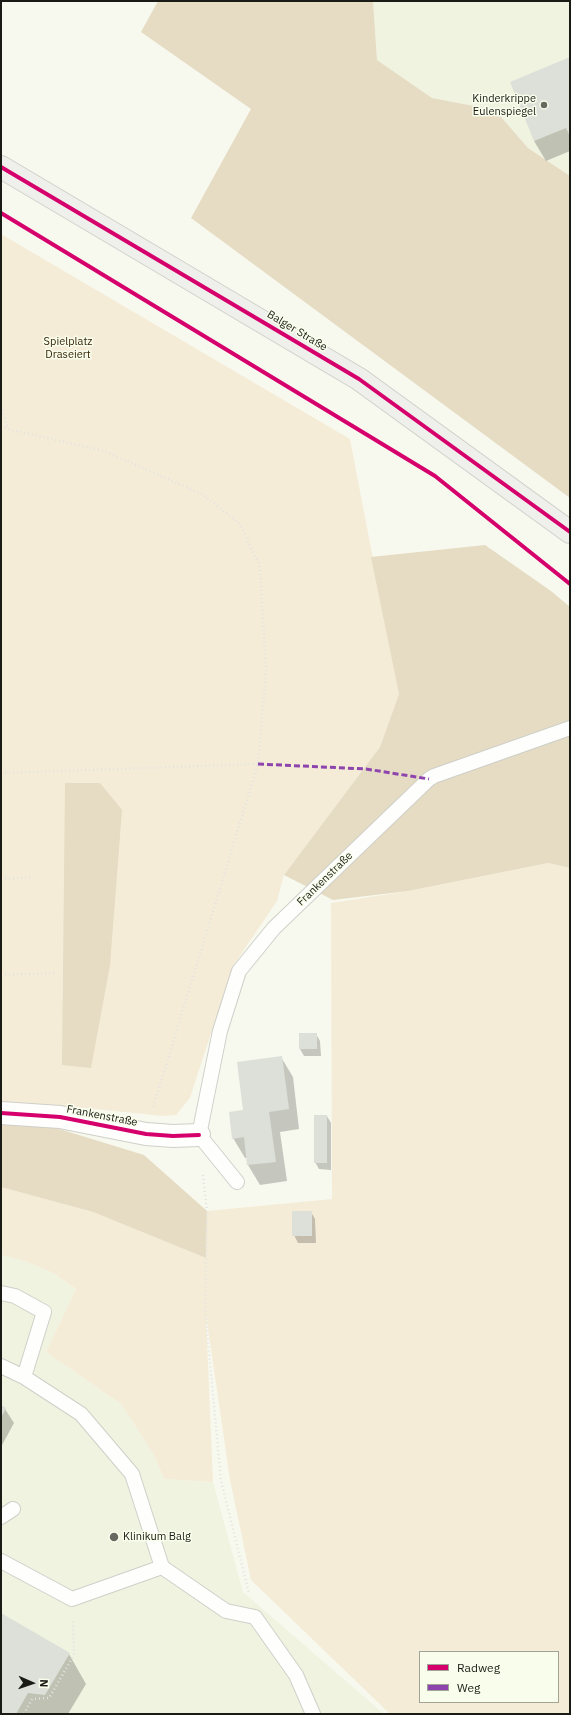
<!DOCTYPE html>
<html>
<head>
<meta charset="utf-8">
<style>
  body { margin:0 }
  #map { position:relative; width:571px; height:1715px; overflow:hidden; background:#f7f9ef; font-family:"IBM Plex Sans",sans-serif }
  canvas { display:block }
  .frame { position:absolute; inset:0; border:2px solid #1a1b15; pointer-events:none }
  .legend { position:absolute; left:419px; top:1651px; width:140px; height:52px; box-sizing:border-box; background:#f9fdeb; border:1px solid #a0a395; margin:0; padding:5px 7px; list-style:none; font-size:12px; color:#1a1b15 }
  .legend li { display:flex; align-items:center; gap:8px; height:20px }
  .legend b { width:20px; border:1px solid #a0a395 }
  .north { position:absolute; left:12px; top:1663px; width:40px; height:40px; -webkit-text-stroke:3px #f9fdeb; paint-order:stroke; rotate:92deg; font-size:11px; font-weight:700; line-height:16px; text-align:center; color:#1a1b15 }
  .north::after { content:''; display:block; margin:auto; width:14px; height:18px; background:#1a1b15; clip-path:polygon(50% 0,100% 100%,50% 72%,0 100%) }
</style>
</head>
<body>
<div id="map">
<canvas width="571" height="1715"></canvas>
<div class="frame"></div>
<ul class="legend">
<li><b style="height:5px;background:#d6006c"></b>Radweg</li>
<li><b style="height:5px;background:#8e44ad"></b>Weg</li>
</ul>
<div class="north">N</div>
</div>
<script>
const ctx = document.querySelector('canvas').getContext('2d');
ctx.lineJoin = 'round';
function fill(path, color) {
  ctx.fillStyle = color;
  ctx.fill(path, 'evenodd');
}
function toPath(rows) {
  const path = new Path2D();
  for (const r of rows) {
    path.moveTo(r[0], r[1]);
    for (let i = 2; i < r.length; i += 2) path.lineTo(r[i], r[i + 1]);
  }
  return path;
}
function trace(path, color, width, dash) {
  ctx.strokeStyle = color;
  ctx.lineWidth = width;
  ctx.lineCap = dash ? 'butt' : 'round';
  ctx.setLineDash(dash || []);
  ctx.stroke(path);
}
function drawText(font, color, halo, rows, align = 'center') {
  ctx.font = font + ' "IBM Plex Sans",sans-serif';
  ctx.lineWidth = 3;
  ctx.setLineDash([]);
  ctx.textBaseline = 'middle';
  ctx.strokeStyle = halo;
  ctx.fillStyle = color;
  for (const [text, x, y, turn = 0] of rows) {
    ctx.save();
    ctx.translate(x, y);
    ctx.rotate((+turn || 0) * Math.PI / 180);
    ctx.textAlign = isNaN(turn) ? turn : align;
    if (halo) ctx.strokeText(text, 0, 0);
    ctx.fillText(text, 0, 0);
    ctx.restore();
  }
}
fill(toPath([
  [373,1,570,1,570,176,528,148,495,110,432,98,377,60],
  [1,1255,25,1261,53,1273,76,1289,46,1352,121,1404,154,1455,164,1479,213,1482,243,1592,384,1714,1,1714]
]), '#eff3e0');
fill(toPath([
  [1,234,350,439,399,694,380,747,284,875,277,901,233,966,190,1098,176,1115,162,1116,66,1106,1,1105],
  [548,863,570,868,570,1714,390,1714,251,1580,230,1480,206,1315,213,1482,164,1479,154,1455,121,1404,46,1352,76,1289,53,1273,25,1261,1,1255,1,1187,93,1212,206,1258,207,1211,332,1199,331,903,408,891],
  [420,1652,558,1652,558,1702,420,1702]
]), '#f5ecd8');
fill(toPath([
  [158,1,373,1,377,60,432,98,495,110,528,148,570,176,570,498,191,218,251,109,141,32],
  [485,545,551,591,570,607,570,868,548,863,408,891,333,900,284,875,380,747,399,694,371,557],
  [65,783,100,783,122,810,110,965,91,1068,62,1065],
  [1,1122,56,1128,144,1155,207,1211,206,1258,93,1212,1,1187]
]), '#e6dbc3');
fill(toPath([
  [570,58,570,151,546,161,534,141],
  [316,1034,320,1041,321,1056,304,1056,300,1049],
  [281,1057,293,1077,299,1129,280,1132,287,1181,260,1185,248,1165,247,1158,245,1158,233,1138,244,1111],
  [327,1116,331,1123,331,1170,319,1169,315,1162],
  [311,1212,315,1219,316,1243,298,1243,294,1235],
  [1,1406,5,1409,14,1423,1,1447],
  [1,1614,69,1654,86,1684,68,1714,1,1714]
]), '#0003');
fill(toPath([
  [570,57,570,136,566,128,534,141,510,82],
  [299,1033,317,1033,317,1049,299,1049],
  [282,1056,289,1109,269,1112,276,1162,247,1165,244,1137,232,1139,229,1112,243,1110,237,1062],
  [314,1115,327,1115,327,1163,314,1163],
  [292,1211,312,1211,312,1236,292,1236],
  [1,1405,6,1408,1,1418],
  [1,1613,70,1653,45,1695,28,1693,16,1714,1,1714]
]), '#dde0d8');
const lane = toPath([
  [237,1182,199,1135,220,1031,239,971,274,928,429,779,434,776,570,728],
  [1,1293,15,1296,44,1312,24,1377],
  [1,1366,24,1377,81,1414,132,1474,162,1567],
  [1,1517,13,1509],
  [1,1561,72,1599,162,1567,226,1611,255,1617,296,1675,313,1714]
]);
const street = toPath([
  [1,1113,60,1117,146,1134,173,1136,199,1135]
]);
const secondary = toPath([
  [1,167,359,379,570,532]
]);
trace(lane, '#cfd0c9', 16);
trace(street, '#cfd0c9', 24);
trace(secondary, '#cfd0c9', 24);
trace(toPath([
  [1,406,8,429],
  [1,426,8,429,104,451,202,494,239,523,260,566,266,673,258,764,153,1108],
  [1,773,258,764],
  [1,879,32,877],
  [1,975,54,973],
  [203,1175,207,1211,205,1309,221,1481,249,1593],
  [24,1714,32,1699,49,1698,74,1655,73,1620]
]), '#e3e3e0', 2.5, [1, 3]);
trace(lane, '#fefefd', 14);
trace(street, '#fefefd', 22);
trace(secondary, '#eff0eb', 22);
trace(toPath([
  [258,764,366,769,429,779]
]), '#8e44ad', 3, [6, 3]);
trace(toPath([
  [1,167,359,379,570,532],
  [1,213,435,476,570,584],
  [1,1113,60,1117,146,1134,173,1136,199,1135]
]), '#d6006c', 4);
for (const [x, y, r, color] of [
  [544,105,4,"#676961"],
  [114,1537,5,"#676961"]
]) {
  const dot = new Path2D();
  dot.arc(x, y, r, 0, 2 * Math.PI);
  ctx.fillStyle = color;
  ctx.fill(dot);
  trace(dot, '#f9fdeb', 1.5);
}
drawText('11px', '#1a1b15', '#f9fdeb', [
  ["Kinderkrippe",536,99],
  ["Eulenspiegel",536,112],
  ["Klinikum Balg",123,1537,"left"]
], 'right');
drawText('11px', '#1a1b15', '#f9fdeb', [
  ["Balger Straße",297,331,31],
  ["Frankenstraße",325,879,-44],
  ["Frankenstraße",102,1116,11]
]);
drawText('11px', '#372608', '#f9fdeb', [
  ["Spielplatz",68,342],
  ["Draseiert",68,355]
]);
</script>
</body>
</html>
